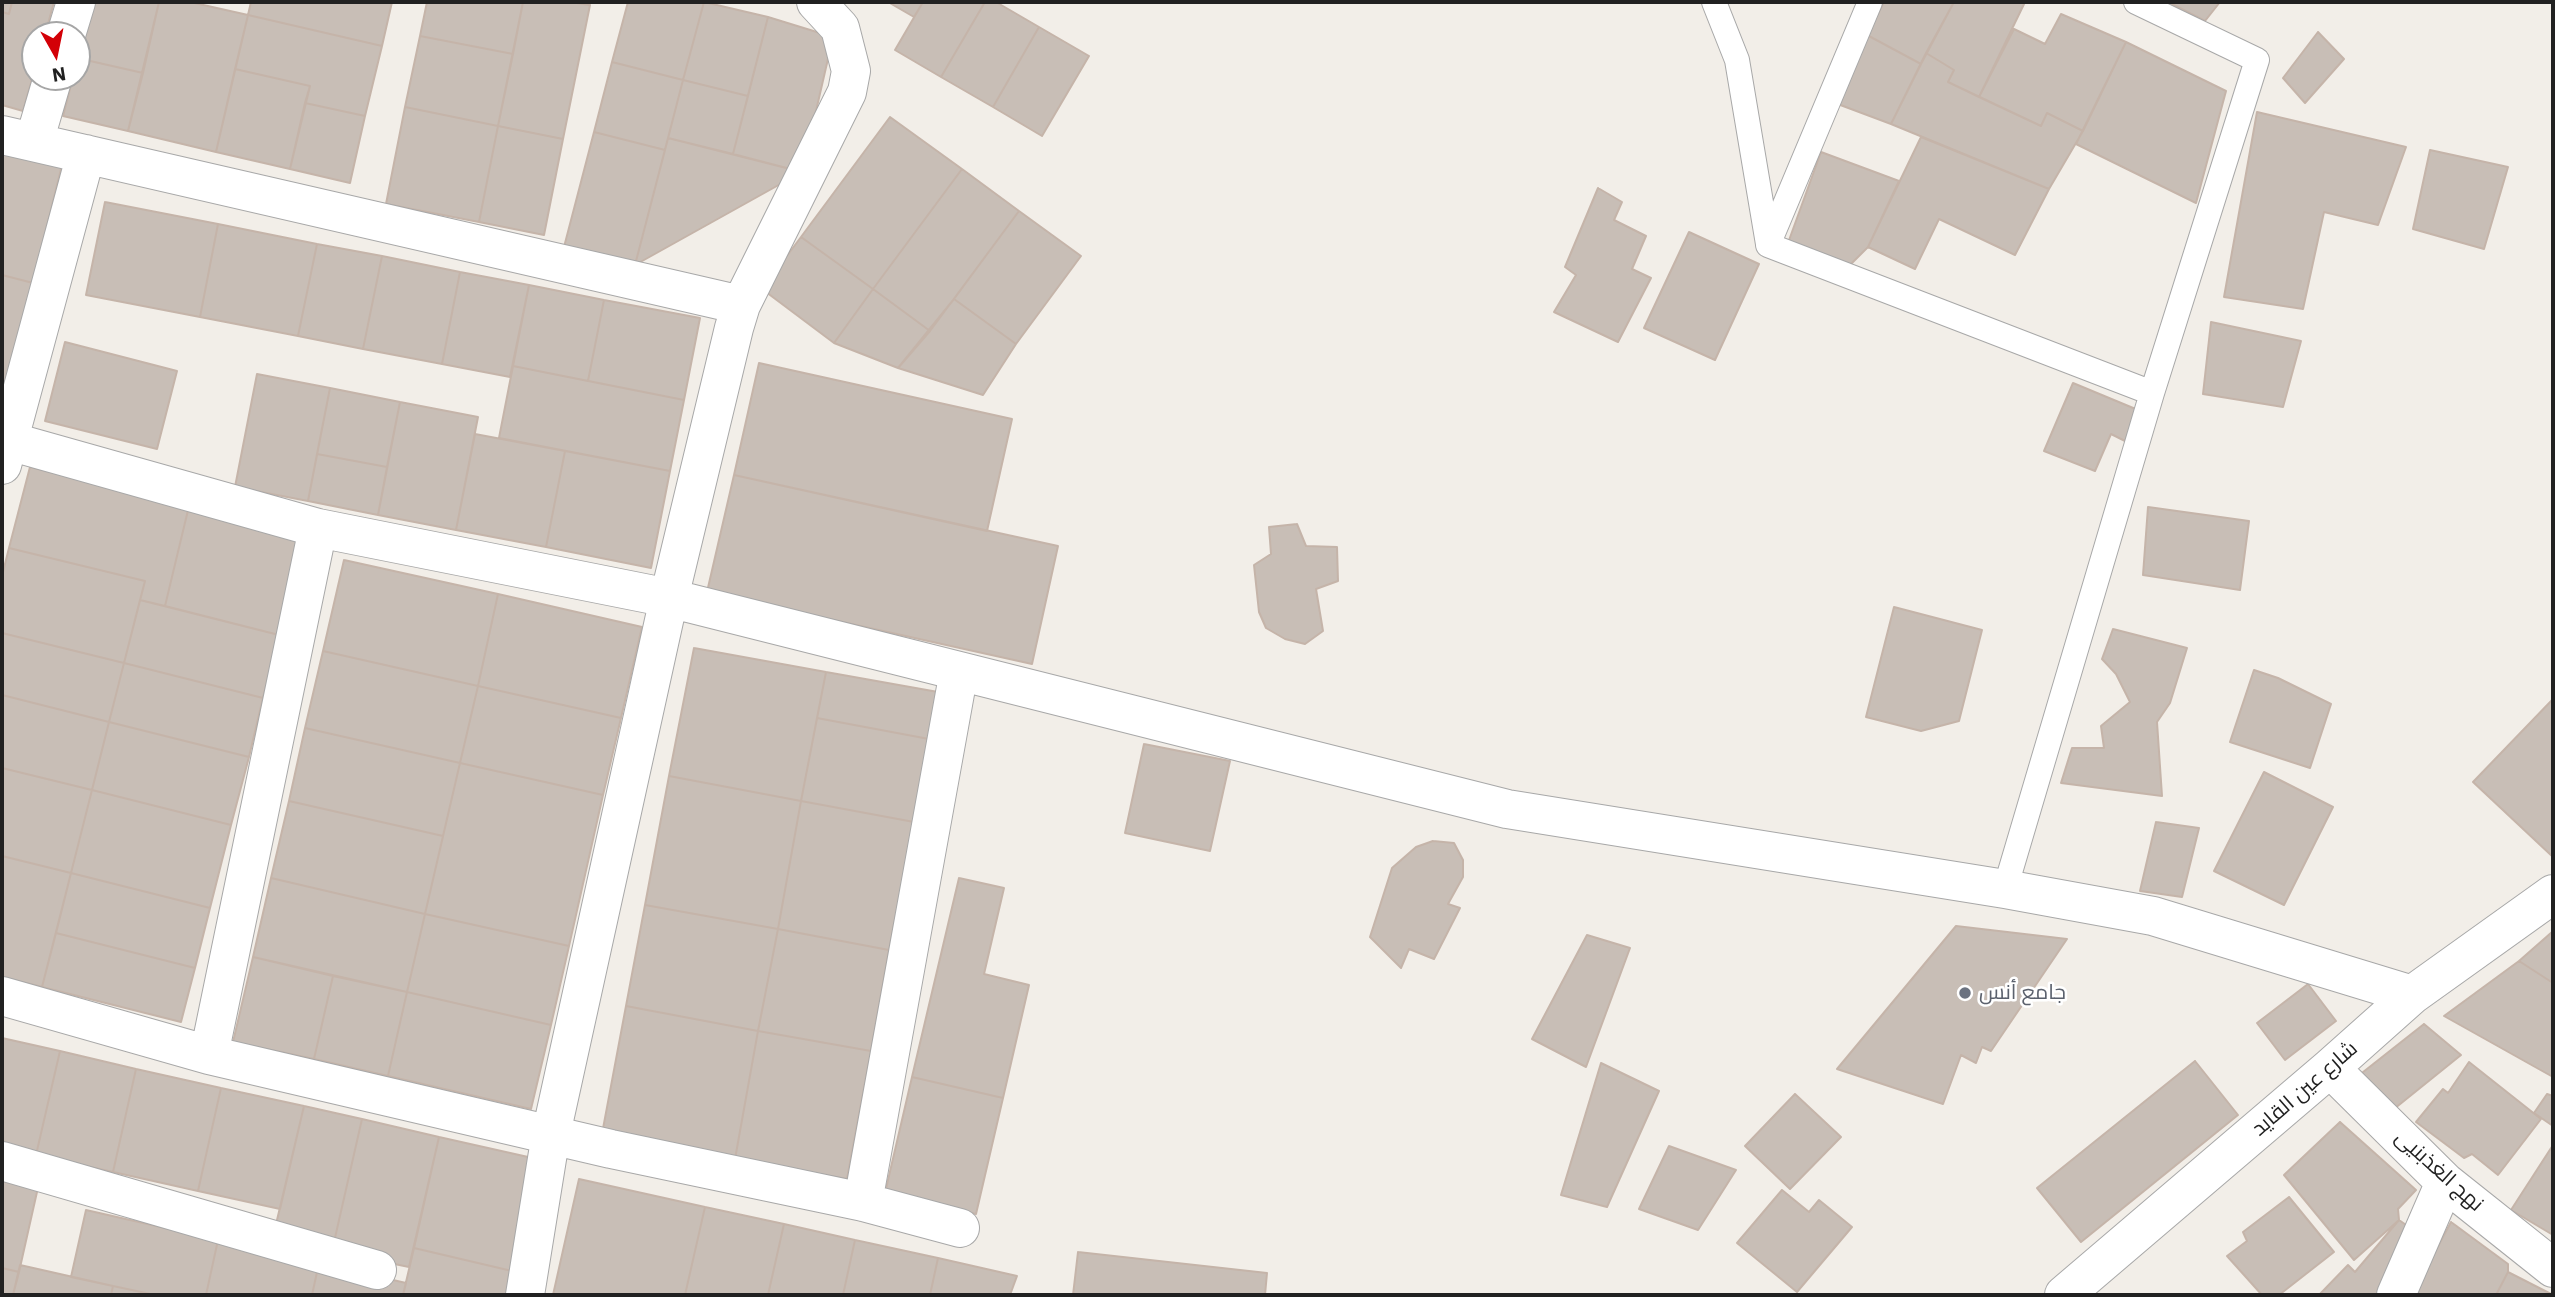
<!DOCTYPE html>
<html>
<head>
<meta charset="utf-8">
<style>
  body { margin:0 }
  #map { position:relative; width:2555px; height:1297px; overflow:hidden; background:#f2eee8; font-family:"IBM Plex Sans",sans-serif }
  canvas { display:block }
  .frame { position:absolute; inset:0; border:4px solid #212121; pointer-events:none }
  .north { position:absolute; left:21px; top:21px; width:70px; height:70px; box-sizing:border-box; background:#fff; border:2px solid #a6a6a6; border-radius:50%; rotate:171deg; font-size:19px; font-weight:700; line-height:28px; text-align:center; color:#212121 }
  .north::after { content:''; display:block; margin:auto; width:24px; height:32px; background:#d30007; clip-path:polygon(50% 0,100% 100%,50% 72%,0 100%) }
</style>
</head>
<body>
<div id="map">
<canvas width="2555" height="1297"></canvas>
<div class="frame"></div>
<div class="north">N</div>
</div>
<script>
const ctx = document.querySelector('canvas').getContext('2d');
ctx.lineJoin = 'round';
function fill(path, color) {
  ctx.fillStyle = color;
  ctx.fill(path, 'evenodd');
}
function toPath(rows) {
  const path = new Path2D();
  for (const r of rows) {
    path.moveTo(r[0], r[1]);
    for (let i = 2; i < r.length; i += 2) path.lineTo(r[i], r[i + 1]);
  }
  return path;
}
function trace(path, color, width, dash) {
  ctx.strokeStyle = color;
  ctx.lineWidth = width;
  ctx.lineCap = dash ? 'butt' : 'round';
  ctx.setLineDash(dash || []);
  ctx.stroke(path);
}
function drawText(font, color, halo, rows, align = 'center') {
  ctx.font = font + ' "IBM Plex Sans",Cairo,sans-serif';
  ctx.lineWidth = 5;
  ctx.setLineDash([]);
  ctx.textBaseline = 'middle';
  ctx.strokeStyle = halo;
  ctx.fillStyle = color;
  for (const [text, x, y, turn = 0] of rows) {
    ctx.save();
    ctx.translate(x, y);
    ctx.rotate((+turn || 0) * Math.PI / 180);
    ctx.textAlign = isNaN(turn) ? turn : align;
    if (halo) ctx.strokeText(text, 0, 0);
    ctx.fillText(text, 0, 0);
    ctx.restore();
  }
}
const building = toPath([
  [2,2,12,2,9,14,2,12,2,2],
  [12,2,54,2,45,35,35,35,35,69,23,111,2,105,2,12,9,14,12,2],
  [90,2,159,2,143,73,77,58,90,2],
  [159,2,190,2,248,15,216,152,128,131,159,2],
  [251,2,392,2,382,46,248,15,251,2],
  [427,2,523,2,513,54,420,36,427,2],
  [523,2,570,2,590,5,563,139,498,126,523,2],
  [628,2,704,2,683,80,612,62,628,2],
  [704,2,768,17,748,96,683,80,704,2],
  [888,2,923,2,914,17,888,2],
  [923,2,985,2,941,77,895,50,923,2],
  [985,2,996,2,1039,27,993,107,941,77,985,2],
  [1884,2,1954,2,1921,64,1867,35,1884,2],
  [1954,2,2025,2,1979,97,1948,82,1954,70,1926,53,1954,2],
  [2168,2,2220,2,2205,21,2168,2],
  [2061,14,2126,42,2083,131,2047,113,2041,126,1979,97,2014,29,2045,44,2061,14],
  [248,15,382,46,365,116,305,103,310,86,235,69,248,15],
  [768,17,833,37,802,172,733,154,768,17],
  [1039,27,1089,56,1042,136,993,107,1039,27],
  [2318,32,2344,59,2305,103,2283,78,2318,32],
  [1867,35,1921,64,1891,124,1835,103,1867,35],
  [420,36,513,54,498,126,405,107,420,36],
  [2126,42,2226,91,2196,203,2076,144,2126,42],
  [1926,53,1954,70,1948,82,2041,126,2047,113,2083,131,2049,189,1891,124,1926,53],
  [77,58,143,73,128,131,63,116,73,77,77,77,77,58],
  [612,62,683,80,665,150,594,132,612,62],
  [235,69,310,86,290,169,216,152,235,69],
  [683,80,748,96,733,154,668,138,683,80],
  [305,103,365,116,350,183,290,169,305,103],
  [405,107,498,126,479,222,386,204,405,107],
  [2257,112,2406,147,2378,225,2324,212,2303,309,2224,297,2257,112],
  [890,117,962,169,873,289,801,237,890,117],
  [498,126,563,139,544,235,479,222,498,126],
  [594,132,665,150,635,265,564,247,594,132],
  [1921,137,2049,189,2015,255,1939,219,1915,269,1868,247,1921,137],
  [668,138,802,172,635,265,668,138],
  [2,150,62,165,33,283,2,275,2,150],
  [2430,150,2508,167,2484,249,2413,229,2430,150],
  [1821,152,1899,181,1868,247,1850,265,1788,243,1821,152],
  [962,169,1019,211,930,331,873,289,962,169],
  [1598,188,1622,202,1614,220,1646,236,1632,269,1651,278,1618,342,1554,312,1576,275,1565,267,1598,188],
  [105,202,218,224,200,317,86,295,105,202],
  [1019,211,1081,256,1016,344,954,299,1019,211],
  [218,224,317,244,298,336,200,317,218,224],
  [1689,232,1759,264,1715,360,1644,328,1689,232],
  [801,237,873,289,834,343,762,289,801,237],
  [317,244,382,256,363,349,298,336,317,244],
  [382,256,460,272,442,364,363,349,382,256],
  [460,272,529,285,510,377,442,364,460,272],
  [2,275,33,283,2,407,2,275],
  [529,285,604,300,588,381,513,366,529,285],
  [873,289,930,331,898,368,834,343,873,289],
  [954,299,1016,344,983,395,898,368,954,299],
  [604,300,700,318,684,400,588,381,604,300],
  [2211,322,2301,341,2283,407,2203,394,2211,322],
  [65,342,177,371,157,449,45,421,65,342],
  [759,363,1012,419,987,531,734,475,759,363],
  [513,366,684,400,670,471,499,438,513,366],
  [257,374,330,388,308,501,235,487,257,374],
  [2073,383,2138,410,2125,441,2111,434,2095,471,2044,451,2073,383],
  [330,388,400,402,387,467,317,454,330,388],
  [400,402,478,417,456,530,378,515,400,402],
  [475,434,565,451,546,547,456,530,475,434],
  [565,451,670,471,651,568,546,547,565,451],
  [317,454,387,467,378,515,308,501,317,454],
  [30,467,189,506,165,606,140,600,145,581,9,548,30,467],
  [734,475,1058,546,1032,664,707,592,734,475],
  [189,506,305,536,279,635,165,606,189,506],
  [2148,507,2249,521,2240,590,2143,575,2148,507],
  [1297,524,1306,546,1337,547,1338,581,1316,589,1323,631,1305,644,1285,639,1266,628,1259,612,1254,565,1271,554,1269,527,1297,524],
  [9,548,145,581,124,663,2,633,2,576,9,548],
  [344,560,498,594,478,686,323,651,344,560],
  [498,594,642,627,621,718,478,686,498,594],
  [140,600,279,635,263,698,124,663,140,600],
  [1894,607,1982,630,1959,721,1921,731,1866,717,1894,607],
  [2113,629,2187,648,2170,703,2157,722,2162,796,2061,783,2072,748,2104,748,2101,726,2130,702,2116,674,2102,659,2113,629],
  [2,633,124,663,109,722,2,695,2,633],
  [694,648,826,672,801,801,669,776,694,648],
  [323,651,478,686,460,763,305,728,323,651],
  [124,663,263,698,249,757,109,722,124,663],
  [2254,670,2278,678,2331,704,2310,768,2230,742,2254,670],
  [826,672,938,692,929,739,817,718,826,672],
  [478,686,621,718,603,795,460,763,478,686],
  [2,695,109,722,92,790,2,768,2,695],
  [2553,699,2553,857,2473,782,2553,699],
  [817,718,929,739,914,822,801,801,817,718],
  [109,722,249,757,231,825,92,790,109,722],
  [305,728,460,763,443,836,289,801,305,728],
  [1144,744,1230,761,1210,851,1125,833,1144,744],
  [460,763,603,795,569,946,425,914,460,763],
  [2,768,92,790,71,873,2,856,2,768],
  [2264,772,2333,807,2284,905,2214,871,2264,772],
  [669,776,801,801,778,929,645,905,669,776],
  [92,790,231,825,210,908,71,873,92,790],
  [289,801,443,836,425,914,271,878,289,801],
  [801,801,914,822,889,950,778,929,801,801],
  [2156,822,2199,828,2182,897,2140,891,2156,822],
  [1433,841,1454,843,1463,860,1463,877,1448,904,1460,908,1434,959,1409,949,1401,968,1370,937,1392,868,1416,847,1433,841],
  [2,856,71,873,42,987,2,977,2,856],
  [71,873,210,908,195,968,56,933,71,873],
  [271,878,425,914,407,992,253,957,271,878],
  [959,878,1004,888,984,974,1029,985,1003,1098,912,1077,959,878],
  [645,905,778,929,758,1031,626,1006,645,905],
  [425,914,569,946,551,1025,407,992,425,914],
  [1956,926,2067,939,1991,1051,1982,1047,1976,1063,1961,1055,1943,1104,1837,1069,1956,926],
  [778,929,889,950,871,1051,758,1031,778,929],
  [2552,932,2553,933,2553,983,2519,961,2552,932],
  [56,933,195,968,181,1022,42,987,56,933],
  [1587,935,1630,948,1586,1067,1532,1039,1587,935],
  [253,957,333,976,314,1059,233,1042,253,957],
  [2519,961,2553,983,2553,1077,2444,1016,2519,961],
  [333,976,407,992,388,1076,314,1059,333,976],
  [2308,984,2336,1021,2285,1060,2257,1023,2308,984],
  [407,992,551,1025,531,1109,388,1076,407,992],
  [626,1006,758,1031,735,1159,602,1134,626,1006],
  [2424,1024,2461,1055,2389,1113,2353,1080,2424,1024],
  [758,1031,871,1051,847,1179,735,1159,758,1031],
  [2,1038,60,1051,36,1155,2,1147,2,1038],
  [60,1051,136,1069,113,1172,36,1155,60,1051],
  [2195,1061,2238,1115,2081,1242,2037,1188,2195,1061],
  [2469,1062,2541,1119,2498,1175,2472,1154,2464,1158,2416,1122,2443,1089,2448,1093,2469,1062],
  [1601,1063,1659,1091,1607,1207,1561,1195,1601,1063],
  [136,1069,221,1088,198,1191,113,1172,136,1069],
  [912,1077,1003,1098,976,1214,885,1193,912,1077],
  [221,1088,304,1106,280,1209,198,1191,221,1088],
  [1795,1094,1841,1137,1790,1189,1745,1146,1795,1094],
  [2547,1094,2553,1096,2553,1126,2534,1113,2547,1094],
  [304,1106,362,1119,332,1251,273,1237,304,1106],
  [362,1119,439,1137,409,1267,332,1251,362,1119],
  [2340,1122,2416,1190,2398,1209,2399,1220,2354,1260,2284,1175,2340,1122],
  [439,1137,537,1159,512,1271,414,1248,439,1137],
  [2553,1145,2553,1235,2511,1210,2553,1145],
  [1669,1146,1736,1170,1698,1230,1639,1209,1669,1146],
  [2,1174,39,1183,19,1272,2,1268,2,1174],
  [579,1179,705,1207,685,1295,553,1295,579,1179],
  [1782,1190,1809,1212,1819,1200,1852,1227,1797,1292,1737,1243,1782,1190],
  [2289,1197,2334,1252,2279,1295,2262,1295,2227,1256,2247,1241,2243,1232,2289,1197],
  [705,1207,784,1224,768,1295,685,1295,705,1207],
  [86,1210,218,1240,206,1295,155,1295,71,1277,86,1210],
  [2399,1220,2416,1232,2382,1295,2319,1295,2348,1265,2355,1272,2399,1220],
  [2451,1222,2508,1264,2508,1272,2496,1295,2412,1295,2451,1222],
  [784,1224,855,1240,843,1295,768,1295,784,1224],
  [218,1240,319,1263,312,1295,206,1295,218,1240],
  [855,1240,938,1258,930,1295,843,1295,855,1240],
  [414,1248,512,1271,506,1295,403,1295,414,1248],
  [1078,1252,1267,1273,1265,1295,1073,1295,1078,1252],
  [938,1258,1017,1276,1010,1295,930,1295,938,1258],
  [319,1263,406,1283,403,1295,312,1295,319,1263],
  [20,1265,113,1286,111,1295,13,1295,20,1265],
  [2,1268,19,1272,13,1295,2,1295,2,1268],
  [2508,1272,2553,1295,2496,1295,2508,1272],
  [113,1286,155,1295,111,1295,113,1286]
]);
fill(building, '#c8beb6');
trace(building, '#c5b4a9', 2);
const service = toPath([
  [1714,2,1737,60,1768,244],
  [1870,2,1768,245,2152,393],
  [2005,889,2152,393,2257,60,2136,2]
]);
const minor = toPath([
  [66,35,76,2],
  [2,135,741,305],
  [34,142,53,77],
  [2,439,318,528,669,598,1507,809,2005,889,2153,916,2412,995],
  [2,465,86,154],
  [2,996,209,1055,611,1149,863,1202,960,1228],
  [209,1055,318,528],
  [2330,1068,2445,1182,2553,1268],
  [2,1161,377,1270],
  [863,1202,959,671],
  [525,1295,551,1134,669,598,734,328,741,305,847,92,851,71,840,28,816,2],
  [2064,1295,2330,1068,2412,995,2553,894],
  [2396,1295,2445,1182]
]);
trace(service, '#a8a8a8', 26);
trace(minor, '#a8a8a8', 40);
trace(service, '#fff', 24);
trace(minor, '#fff', 38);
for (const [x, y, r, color] of [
  [1965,993,7,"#6b7280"]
]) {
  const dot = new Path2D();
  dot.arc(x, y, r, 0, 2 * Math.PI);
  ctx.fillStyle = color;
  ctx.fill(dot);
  trace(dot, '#fff', 2.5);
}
drawText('21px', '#5b616d', '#fff', [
  ["جامع أنس",1979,993]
], 'left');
drawText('21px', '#212121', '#fff', [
  ["شارع عين القايد",2305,1089,-41],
  ["نهج الغذبنيى",2439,1171,42]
]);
</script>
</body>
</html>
